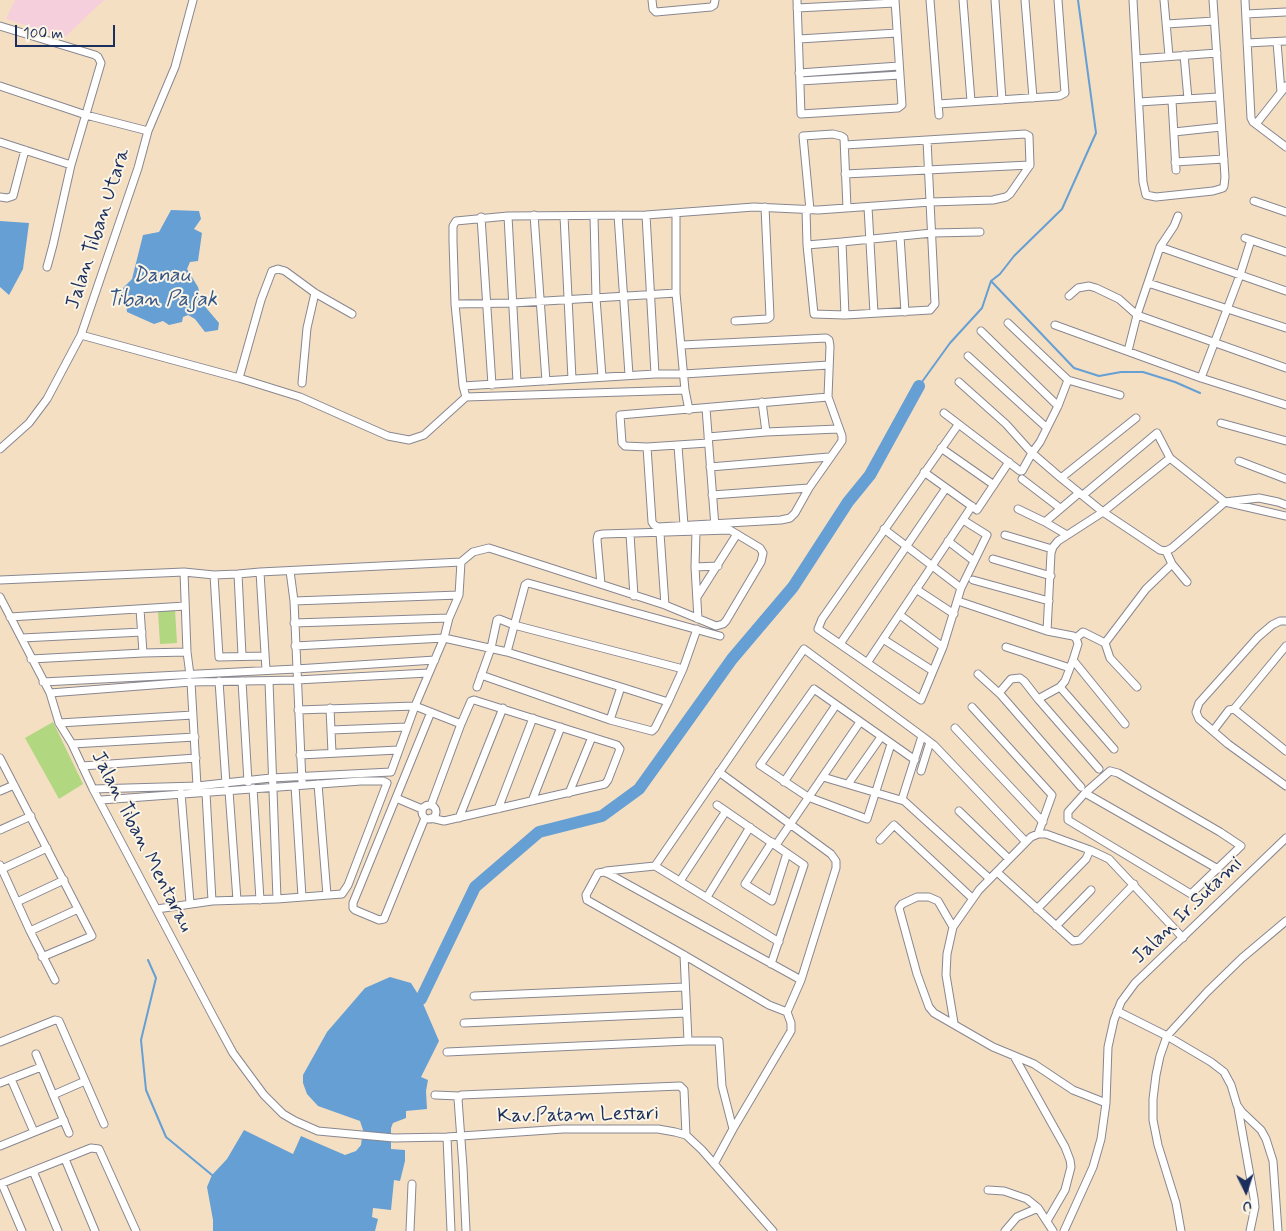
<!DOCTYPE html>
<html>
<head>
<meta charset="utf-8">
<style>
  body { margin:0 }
  #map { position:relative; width:1286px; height:1231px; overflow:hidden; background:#f5dfc3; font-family:Mynerve,sans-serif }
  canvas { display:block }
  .north { position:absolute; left:1221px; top:1166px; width:50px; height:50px; -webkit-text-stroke:4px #fcf5e5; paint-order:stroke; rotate:176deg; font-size:14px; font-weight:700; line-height:20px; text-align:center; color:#1b2f5e }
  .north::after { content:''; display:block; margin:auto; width:18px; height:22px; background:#1b2f5e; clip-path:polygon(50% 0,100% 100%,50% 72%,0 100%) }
  .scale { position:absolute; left:15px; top:25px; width:100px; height:22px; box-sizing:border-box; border:2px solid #1b2f5e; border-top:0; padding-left:6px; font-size:15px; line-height:18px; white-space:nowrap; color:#1b2f5e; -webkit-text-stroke:4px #fcf5e5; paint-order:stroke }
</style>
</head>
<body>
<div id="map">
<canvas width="1286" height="1231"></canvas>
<div class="north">U</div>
<div class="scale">100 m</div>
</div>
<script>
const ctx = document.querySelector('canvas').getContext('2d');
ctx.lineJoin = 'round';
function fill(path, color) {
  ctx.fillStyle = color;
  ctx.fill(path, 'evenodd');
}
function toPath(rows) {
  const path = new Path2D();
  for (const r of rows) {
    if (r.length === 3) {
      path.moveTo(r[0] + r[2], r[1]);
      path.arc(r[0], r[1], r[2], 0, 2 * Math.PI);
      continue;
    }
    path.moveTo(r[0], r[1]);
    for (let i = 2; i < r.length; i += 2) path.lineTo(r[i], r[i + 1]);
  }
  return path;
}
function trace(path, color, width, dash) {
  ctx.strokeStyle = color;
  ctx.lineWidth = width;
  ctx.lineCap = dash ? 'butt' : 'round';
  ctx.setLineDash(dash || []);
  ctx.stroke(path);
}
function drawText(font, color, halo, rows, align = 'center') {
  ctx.font = font + ' Mynerve,sans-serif';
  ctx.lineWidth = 4;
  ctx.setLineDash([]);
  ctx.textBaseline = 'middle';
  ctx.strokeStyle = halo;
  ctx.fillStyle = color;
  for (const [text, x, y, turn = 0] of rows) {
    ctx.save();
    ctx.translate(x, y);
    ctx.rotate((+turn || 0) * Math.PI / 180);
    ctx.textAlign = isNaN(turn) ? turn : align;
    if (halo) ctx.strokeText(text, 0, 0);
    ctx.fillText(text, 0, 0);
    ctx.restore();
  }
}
fill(toPath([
  [15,0,104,0,64,38,6,19]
]), '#f5cfdb');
fill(toPath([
  [175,610,177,643,160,644,158,611],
  [53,722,83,784,59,799,25,738]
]), '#b1d781');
fill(toPath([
  [171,210,199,211,201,219,194,229,202,233,198,261,190,262,187,269,198,287,202,303,219,323,218,330,205,332,195,319,188,315,183,317,182,322,169,325,163,321,154,324,127,312,126,302,118,293,132,279,143,235,159,232],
  [0,221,29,223,23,269,9,295,0,287],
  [390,977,411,983,421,999,439,1041,421,1077,428,1080,426,1091,427,1109,406,1111,406,1118,393,1123,391,1128,391,1149,405,1150,405,1161,400,1181,394,1180,391,1210,373,1208,372,1217,378,1219,375,1231,213,1231,213,1220,207,1187,212,1175,227,1159,244,1130,293,1154,301,1136,345,1155,356,1151,361,1145,363,1130,360,1121,318,1106,307,1094,303,1083,303,1075,327,1032,365,988]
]), '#659fd4');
trace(toPath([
  [991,281,1074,368,1099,376,1121,372,1143,372,1175,382,1200,393],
  [919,386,950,343,982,308,991,281,1000,274,1014,256,1062,209,1096,133,1078,0],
  [148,960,156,978,141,1040,146,1090,166,1137,212,1175]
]), '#659fd4', 2);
trace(toPath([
  [421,999,475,887,539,832,602,816,639,789,732,659,793,587,848,502,870,475,919,386]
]), '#659fd4', 12);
const minor = toPath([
  [652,0,653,9,656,12,711,7,714,5,715,0],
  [797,0,801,114,898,108,902,105,895,0],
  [930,0,939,115],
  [963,0,971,101],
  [995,0,1002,100],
  [1025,0,1033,98],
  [1133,0,1143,182,1146,195,1156,197,1213,191,1223,188,1224,186,1225,177,1213,0],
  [1164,0,1169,56],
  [1245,0,1251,118,1253,122,1286,147],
  [797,8,895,3],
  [1246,14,1286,12],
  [1167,24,1214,21],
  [0,26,95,55,98,57,101,63,71,165,0,142],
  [799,39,897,33],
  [1277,42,1281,92],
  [1247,43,1286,41],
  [1184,55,1188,99],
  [1137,59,1217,53],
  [799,73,899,66],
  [800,81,900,75],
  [0,86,86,115,148,131],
  [1172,101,1176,170],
  [1139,102,1218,97],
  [938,104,1059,96,1065,93,1058,0],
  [1256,124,1286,86],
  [1174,132,1221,127],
  [1175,162,1224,159],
  [845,174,1030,165],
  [0,197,7,198,13,196,25,150],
  [1254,201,1286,212],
  [868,207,874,313],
  [806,209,807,245,814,314,845,315,930,310,935,304,927,140],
  [810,210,803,136,833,134,841,136,844,138,847,208],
  [676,213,676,293,685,390,689,410],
  [534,215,546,381],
  [618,215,629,375],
  [646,215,655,374],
  [508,216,517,382],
  [564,216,572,379],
  [594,216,596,298,602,377],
  [481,217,492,385],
  [900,236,905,312],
  [1245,238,1286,252],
  [842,242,932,233,980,232],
  [807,245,842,242,845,315],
  [1160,247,1286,291],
  [47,267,53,245,71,165],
  [1148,283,1286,328],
  [1069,296,1078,288,1089,286,1096,288,1119,299,1137,315,1286,368],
  [455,304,513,303,676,293],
  [735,321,767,319,770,317,765,207],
  [1008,323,1068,380,1120,395],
  [1055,325,1201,378,1286,405],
  [981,331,1058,406],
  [81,335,239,378,300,397,388,436,409,440,424,435,466,397,463,386,455,304,453,241,453,226,456,221,508,216,646,215,754,207,818,210,931,202,993,200,1006,197,1010,194,1030,165,1029,136,1025,134,845,145],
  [1128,351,1137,315,1160,247,1174,226,1178,216],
  [968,356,1047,428],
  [239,378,261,300,272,271,278,269,285,271,315,293,352,314],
  [1201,378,1240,275,1251,240],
  [959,382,1006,424,1032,453,1061,478,1103,512,1160,550,1166,551,1172,548,1225,502,1259,498,1278,502,1286,505],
  [302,383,307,328,315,293],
  [463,386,655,374,684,374,829,365],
  [466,397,685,390],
  [762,402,766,432],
  [706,408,715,527],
  [944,413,1020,471,1022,471,1032,453,1040,442,1058,406,1068,380],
  [1221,423,1286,441],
  [708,437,766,432,838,429],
  [708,443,647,447,625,446,622,443,620,415,828,397],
  [678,446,684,525],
  [647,447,652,522,654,525,658,527,781,520,790,518,795,513,809,488,842,441,842,436,828,397,830,346,829,340,826,338,682,345],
  [941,448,994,485],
  [0,449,29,423,47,399,81,335,138,168,148,131,175,67,193,0],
  [1239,461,1286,479],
  [710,467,829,457],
  [924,472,977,510,1009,462],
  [1061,478,1136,418],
  [1022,479,1060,508],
  [712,495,809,488],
  [1083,495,1157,433,1170,458],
  [1018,509,1045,522,1067,535],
  [1045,522,1079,493],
  [884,529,961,588,943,647,921,700,818,629,822,619,958,425],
  [696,531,695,567,698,619],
  [660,533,665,605],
  [630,534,634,596],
  [1005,535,1052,549],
  [948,541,974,561],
  [1166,551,1172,564,1187,582],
  [993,559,1051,576],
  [695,567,718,566],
  [290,571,294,601,302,782],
  [184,572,187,652,190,675],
  [260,572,266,670],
  [238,574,242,655],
  [214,575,219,657,264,656],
  [0,580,184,572,214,575,238,574,260,572,461,562,473,552,489,548,665,605,716,626,723,624,726,621,761,562,763,553,760,548,730,530,603,534,598,535,597,540,601,584],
  [973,580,1049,601],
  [961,588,987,535,963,520],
  [916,589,954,614],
  [0,597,50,693,59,723,72,744,93,789,214,1018,233,1053,264,1095,283,1114,295,1121,318,1131,394,1138,447,1137,563,1129,658,1129,675,1132,686,1135,702,1150,773,1231],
  [697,597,737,534],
  [294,601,459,595],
  [958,601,1047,631],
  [140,609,143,653],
  [900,615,943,647],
  [10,617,185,606],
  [1286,621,1280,621,1272,625,1258,637,1199,703,1196,712,1199,719,1228,744,1286,786],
  [294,623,449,618],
  [22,638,142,632],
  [1076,638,1083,632,1105,643,1110,658,1137,687],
  [883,639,933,671],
  [1105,643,1146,589,1172,564],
  [840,644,946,488],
  [295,646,444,638,507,652,621,687,668,702],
  [1006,647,1070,668],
  [507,652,525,585,528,583,720,636],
  [31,659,143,653,187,652],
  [1073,660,1125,724],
  [867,663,972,506],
  [978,674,1001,695,1081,787],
  [481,675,610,720,652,731,655,728,668,702,683,669,697,629],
  [219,681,226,784],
  [242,681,248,782],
  [269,681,277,899],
  [43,682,296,669,435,660],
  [191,682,197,786],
  [477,687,491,648,497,620,499,619,514,625,683,669],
  [1060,687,1114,749],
  [50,693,191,682,297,680,428,673],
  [999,693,1011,679,1020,678,1024,681,1038,699],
  [972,707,1052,795,1038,834],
  [330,708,332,753],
  [1234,709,1286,751],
  [298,710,415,706,461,724,431,805],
  [610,720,621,687],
  [59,723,193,715],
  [955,728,1043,822],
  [331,730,407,727],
  [1213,731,1229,710,1234,709,1286,646],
  [922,736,934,745,1026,842],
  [72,744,195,737],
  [891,744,867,819,808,797,760,765,814,689,915,760],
  [300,755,398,750],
  [0,758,92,936,42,957],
  [82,766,196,758],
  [1099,769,1038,699,1060,687,1065,681,1073,660,1078,644,1076,638,1073,636,1047,631,1051,553,1053,547,1058,541,1103,512,1170,458,1225,502,1286,516],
  [921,771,930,742],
  [1110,771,1118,773,1220,832,1241,846,1191,894,1068,820,1068,812,1085,793,1110,771],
  [719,772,831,854,836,861,836,868,801,980],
  [823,777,904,801],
  [784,782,836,705],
  [318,784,327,895],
  [848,784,881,737],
  [295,786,302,897],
  [253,788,260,900],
  [93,789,197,786,271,778,391,772,415,706,444,638,449,618,459,595,461,562],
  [0,791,14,785],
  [229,791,237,900],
  [181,793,190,903],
  [206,793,212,901],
  [569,793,592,737],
  [1085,793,1218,869],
  [396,798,422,809],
  [101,800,361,781,383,781,387,783,348,885,342,894,277,899,212,901,157,909],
  [532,801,561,727],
  [717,805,804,865,771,964],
  [429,812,7],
  [498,809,533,718],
  [959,811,1009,859],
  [425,818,384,919,379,920,355,910,353,908,353,903,431,712],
  [431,818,444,821,605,784,608,780,620,749,617,745,474,700,471,701,461,724],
  [459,818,503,708],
  [0,830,31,816],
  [880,840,894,825,972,898],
  [772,842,745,884,772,901,787,853],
  [776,845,860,722],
  [0,865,30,931,55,980],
  [655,866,804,649,922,736,902,799,990,879],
  [2,869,47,848],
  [606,871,655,866,779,942],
  [997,872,1073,941,1080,940,1134,884],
  [680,881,726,811],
  [707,897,750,827],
  [17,902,64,880],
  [1037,909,1086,859,1090,850],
  [1056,926,1091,890],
  [953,927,979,890,1026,842,1031,837,1038,834,1046,834,1090,850,1109,859,1183,938],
  [30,931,78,909],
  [684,955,688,1041],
  [474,996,684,987],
  [1117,1011,1167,1036,1207,992,1242,958,1286,921],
  [464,1023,686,1013],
  [954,1023,946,975,947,954,953,927,938,901,929,897,917,897,902,904,899,908,917,974,929,1007,934,1013,993,1047,1034,1064,1073,1090,1106,1103],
  [0,1042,55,1020,59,1021,104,1124],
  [447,1052,688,1041,719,1041,722,1086,733,1129],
  [36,1054,69,1133],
  [1014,1056,1065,1147,1070,1160,1071,1167,1065,1190,1047,1221],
  [11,1079,34,1132],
  [0,1083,41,1067],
  [53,1095,85,1081],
  [435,1095,459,1096],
  [1238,1108,1254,1198,1255,1207,1250,1231],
  [447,1137,451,1231],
  [0,1146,64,1120],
  [65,1159,95,1231],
  [714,1164,733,1129,791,1031,791,1023,787,1012,801,980,609,874,604,872,598,873,586,895,587,900,684,955,769,1005,787,1012],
  [33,1171,58,1231],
  [0,1184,91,1148,99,1149,136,1231],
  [2,1184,22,1231],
  [988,1190,1004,1191,1027,1199,1038,1208,1053,1231],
  [410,1231,412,1184],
  [466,1231,463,1167,458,1099,461,1095,680,1086,684,1090,686,1135],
  [1005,1231,1017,1217,1038,1208],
  [1064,1231,1093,1167,1101,1139,1106,1103,1108,1047,1114,1020,1121,1002,1135,983,1286,838],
  [1181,1231,1176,1203,1158,1145,1153,1120,1153,1099,1156,1075,1160,1056,1167,1036,1211,1062,1224,1072,1231,1085,1237,1105,1242,1112,1261,1130,1266,1139,1273,1161,1278,1231]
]);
trace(minor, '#888790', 9);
trace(minor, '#fff', 7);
drawText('20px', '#1b2f5e', '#fcf5e5', [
  ["Jalan Tiban Utara",99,229,-72],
  ["Jalan Tiban Mentarau",141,842,63],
  ["Jalan Ir.Sutami",1188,911,-44],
  ["Kav.Patam Lestari",578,1116,-1]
]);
drawText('italic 21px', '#355687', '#fcf5e5', [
  ["Danau",162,277],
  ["Tiban Pajak",162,301]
]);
</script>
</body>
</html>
